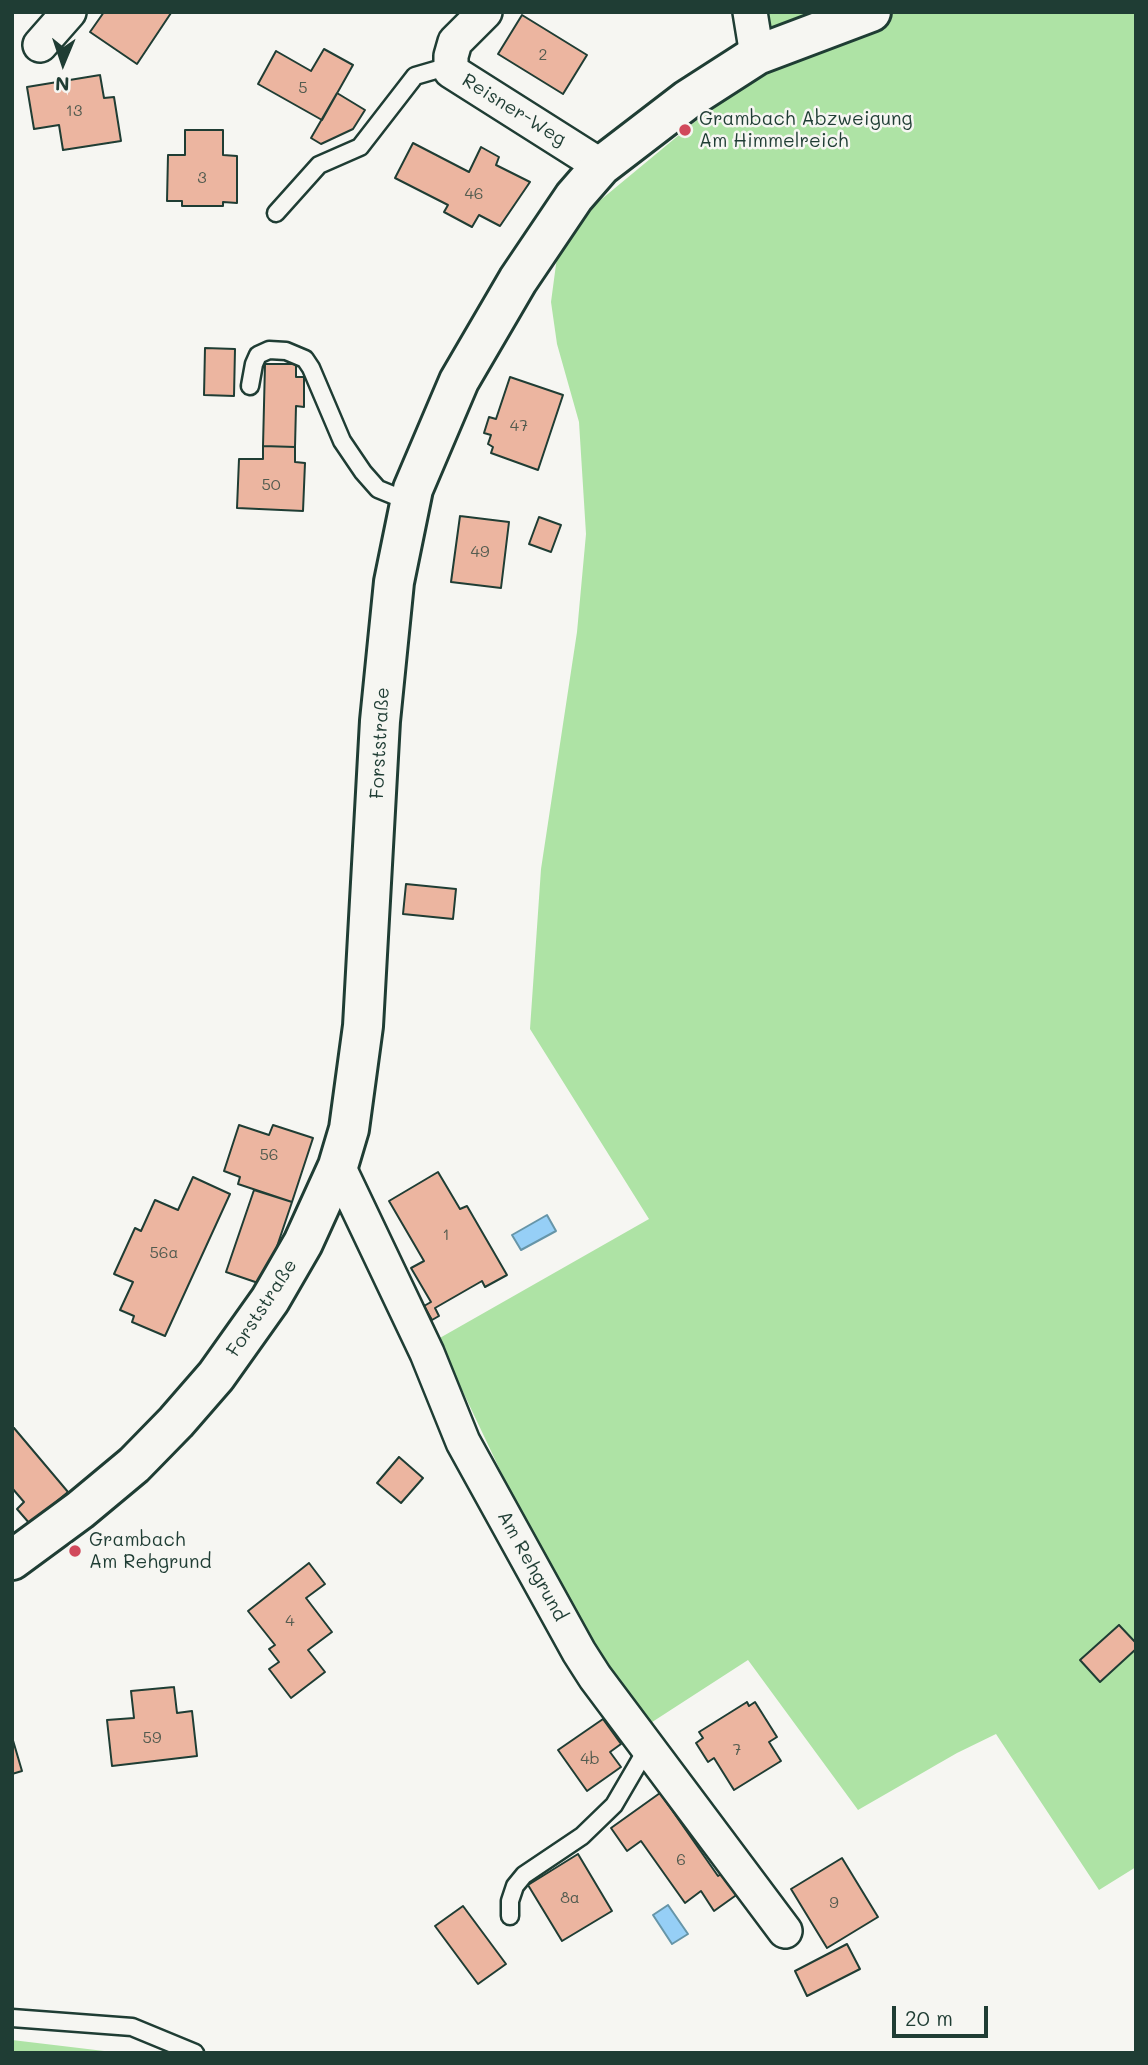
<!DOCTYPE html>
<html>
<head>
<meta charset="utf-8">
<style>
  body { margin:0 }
  #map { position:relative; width:1148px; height:2065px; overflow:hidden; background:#f6f6f2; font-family:Mali,sans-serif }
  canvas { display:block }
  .frame { position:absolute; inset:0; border:14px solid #1f3d34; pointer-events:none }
  .north { position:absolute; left:28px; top:28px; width:70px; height:70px; -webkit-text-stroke:5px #f6f6f2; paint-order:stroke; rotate:182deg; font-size:19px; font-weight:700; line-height:28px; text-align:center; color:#1f3d34 }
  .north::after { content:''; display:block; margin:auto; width:24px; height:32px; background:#1f3d34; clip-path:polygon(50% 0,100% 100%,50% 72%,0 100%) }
  .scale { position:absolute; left:892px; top:2006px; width:96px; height:32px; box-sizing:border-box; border:4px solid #1f3d34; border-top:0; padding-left:9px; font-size:21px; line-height:24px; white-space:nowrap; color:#1f3d34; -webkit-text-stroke:5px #f6f6f2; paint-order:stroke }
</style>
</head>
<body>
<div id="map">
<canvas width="1148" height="2065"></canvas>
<div class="frame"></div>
<div class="north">N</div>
<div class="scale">20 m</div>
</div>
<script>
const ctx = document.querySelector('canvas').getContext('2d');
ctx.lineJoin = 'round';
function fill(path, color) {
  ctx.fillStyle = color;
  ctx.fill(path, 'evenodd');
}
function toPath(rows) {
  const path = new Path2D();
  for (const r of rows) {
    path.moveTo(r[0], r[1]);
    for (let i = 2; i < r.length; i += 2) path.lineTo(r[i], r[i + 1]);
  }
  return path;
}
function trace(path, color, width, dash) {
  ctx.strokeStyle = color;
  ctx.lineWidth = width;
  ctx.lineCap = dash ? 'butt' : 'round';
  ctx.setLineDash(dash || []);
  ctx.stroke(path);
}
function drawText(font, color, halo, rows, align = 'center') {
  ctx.font = font + ' Mali,sans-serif';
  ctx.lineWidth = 5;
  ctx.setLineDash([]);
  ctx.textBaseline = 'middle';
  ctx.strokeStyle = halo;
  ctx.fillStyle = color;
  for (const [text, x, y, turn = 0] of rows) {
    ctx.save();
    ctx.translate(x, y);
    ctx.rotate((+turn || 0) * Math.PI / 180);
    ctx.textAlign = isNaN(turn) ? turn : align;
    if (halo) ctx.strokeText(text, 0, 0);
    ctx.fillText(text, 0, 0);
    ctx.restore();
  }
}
fill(toPath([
  [762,12,1136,12,1136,1867,1099,1890,996,1734,957,1753,858,1810,748,1660,646,1726,554,1584,438,1339,649,1219,530,1029,541,869,577,632,586,534,579,422,557,344,551,302,559,242,580,217,714,106,738,81],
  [12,2040,121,2053,12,2053]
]), '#aee3a5');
const water = toPath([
  [547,1215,556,1231,521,1250,512,1235,547,1215],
  [668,1905,688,1934,672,1944,653,1915,668,1905]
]);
fill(water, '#96cff6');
trace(water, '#6695a8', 2);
const building = toPath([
  [104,12,170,12,171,13,137,64,90,32,104,12],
  [522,15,587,55,563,94,498,54,522,15],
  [324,49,353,65,322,120,258,84,276,51,311,71,324,49],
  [100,75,104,98,114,97,121,141,63,150,59,125,34,129,27,87,100,75],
  [337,93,365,110,353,129,321,144,311,138,337,93],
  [185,130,223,130,223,155,237,156,237,203,223,202,223,206,182,206,182,201,167,201,168,155,185,155,185,130],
  [413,143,469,172,481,147,499,157,496,165,530,182,500,226,479,215,472,227,444,212,448,205,395,178,413,143],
  [205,348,235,349,234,396,204,395,205,348],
  [265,364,296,364,296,377,304,377,304,407,296,406,295,447,263,446,265,364],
  [510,377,563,395,538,470,491,453,493,447,488,444,491,435,484,433,489,417,496,419,510,377],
  [263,446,295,447,295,462,305,463,303,511,237,508,239,459,263,459,263,446],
  [460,516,509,522,501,588,451,582,460,516],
  [539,517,561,525,551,552,529,544,539,517],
  [406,884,456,889,453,919,403,914,406,884],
  [239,1125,269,1135,273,1125,313,1138,292,1202,238,1184,240,1177,224,1171,239,1125],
  [438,1172,460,1209,467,1206,507,1275,485,1287,482,1281,435,1308,439,1316,432,1320,424,1306,431,1302,411,1268,424,1261,389,1201,438,1172],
  [193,1177,230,1194,165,1336,132,1322,134,1316,120,1310,133,1282,114,1274,135,1228,141,1231,155,1200,178,1210,193,1177],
  [254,1190,292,1202,264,1285,226,1272,254,1190],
  [14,1428,68,1492,30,1524,17,1509,24,1502,12,1488,12,1430,14,1428],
  [399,1457,423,1478,401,1503,377,1483,399,1457],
  [309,1563,325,1584,306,1598,332,1632,308,1650,325,1672,291,1698,269,1669,279,1662,269,1649,275,1645,248,1611,309,1563],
  [1119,1625,1136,1643,1136,1649,1100,1682,1080,1660,1119,1625],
  [174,1687,177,1713,192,1711,197,1756,112,1766,107,1720,134,1718,131,1691,174,1687],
  [747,1702,749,1706,755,1702,777,1737,769,1742,781,1761,734,1790,714,1758,708,1762,696,1743,703,1738,699,1732,747,1702],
  [603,1719,621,1744,610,1752,621,1767,587,1791,558,1750,603,1719],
  [12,1737,22,1771,12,1774,12,1737],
  [660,1793,718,1876,727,1870,742,1891,714,1911,701,1891,685,1903,641,1841,627,1851,611,1828,660,1793],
  [578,1854,612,1911,562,1941,528,1885,578,1854],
  [842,1858,878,1917,827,1948,791,1889,842,1858],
  [463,1906,506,1964,478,1984,435,1926,463,1906],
  [847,1944,860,1969,807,1996,795,1971,847,1944]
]);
fill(building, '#ecb5a0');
trace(building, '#1f3d34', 2);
const lane = toPath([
  [276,213,319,165,360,147,415,76,439,69,451,71],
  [250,386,254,364,258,355,269,350,286,351,305,359,311,368,342,441,363,472,378,489,410,502],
  [510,1916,510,1901,515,1886,524,1875,582,1836,614,1805,642,1757,650,1750],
  [12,2018,132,2027,195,2053]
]);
const street = toPath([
  [485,12,455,42,451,56,451,71,601,166],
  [750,12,757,55],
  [40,45,69,12],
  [338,1166,427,1353,463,1442,579,1652,595,1677,785,1931]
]);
const secondary = toPath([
  [12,1560,80,1510,134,1465,176,1422,216,1376,270,1300,303,1243,338,1166,349,1129,363,1026,380,721,394,582,413,489,459,381,518,280,574,197,601,166,687,100,757,55,871,12]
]);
trace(lane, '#1f3d34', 21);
trace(street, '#1f3d34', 38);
trace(secondary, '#1f3d34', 44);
trace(lane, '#f6f6f2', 16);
trace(street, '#f6f6f2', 33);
trace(secondary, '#f6f6f2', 38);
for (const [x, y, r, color] of [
  [685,130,7,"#d1495b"],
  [75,1551,7,"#d1495b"]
]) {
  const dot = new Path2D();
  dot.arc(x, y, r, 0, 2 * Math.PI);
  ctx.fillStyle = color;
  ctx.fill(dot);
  trace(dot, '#f6f6f2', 2.5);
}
drawText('16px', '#525b4f', null, [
  ["2",543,55],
  ["5",303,88],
  ["13",74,111],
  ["3",202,178],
  ["46",474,194],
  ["47",519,426],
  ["50",271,485],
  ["49",480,552],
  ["56",269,1155],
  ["1",446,1235],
  ["56a",164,1253],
  ["4",290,1621],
  ["59",152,1738],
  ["7",737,1750],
  ["4b",590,1759],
  ["6",681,1860],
  ["8a",570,1898],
  ["9",834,1903]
]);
drawText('19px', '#1f3d34', '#f6f6f2', [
  ["Reisner-Weg",514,110,32],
  ["Forststraße",380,743,-87],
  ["Forststraße",262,1308,-57],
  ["Am Rehgrund",532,1566,61]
]);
drawText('19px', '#1f3d34', '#f6f6f2', [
  ["Grambach Abzweigung",699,119],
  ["Am Himmelreich",699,141],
  ["Grambach",89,1540],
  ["Am Rehgrund",89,1562]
], 'left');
</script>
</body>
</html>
